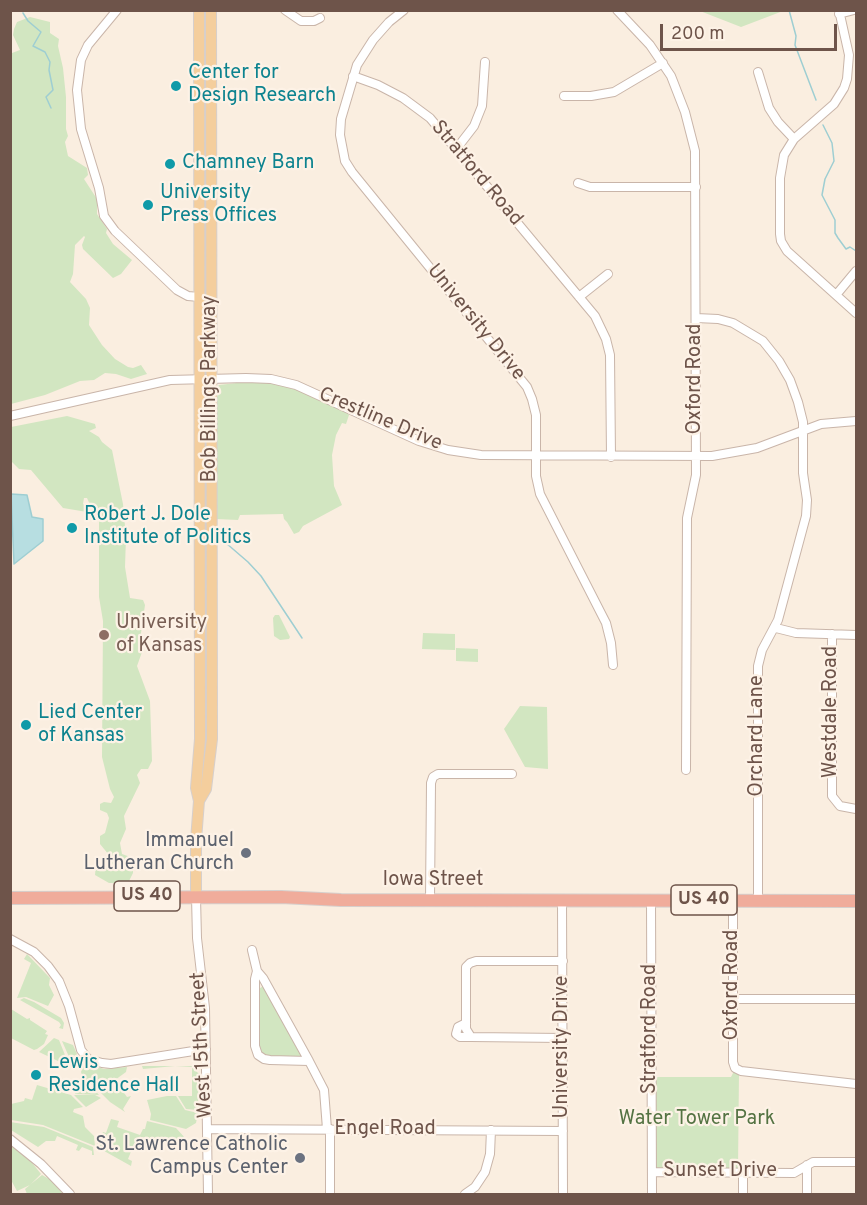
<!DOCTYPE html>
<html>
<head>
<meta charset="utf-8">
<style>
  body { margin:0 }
  #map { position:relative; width:867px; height:1205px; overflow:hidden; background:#faeee0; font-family:Overpass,sans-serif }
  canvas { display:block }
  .frame { position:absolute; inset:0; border:12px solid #6e544a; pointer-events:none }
  .scale { position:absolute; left:660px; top:24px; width:177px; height:27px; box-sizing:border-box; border:3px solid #6e544a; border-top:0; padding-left:8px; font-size:18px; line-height:21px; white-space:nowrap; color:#6e544a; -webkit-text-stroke:4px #fdf2e6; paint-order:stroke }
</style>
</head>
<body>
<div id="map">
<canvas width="867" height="1205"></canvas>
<div class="frame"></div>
<div class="scale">200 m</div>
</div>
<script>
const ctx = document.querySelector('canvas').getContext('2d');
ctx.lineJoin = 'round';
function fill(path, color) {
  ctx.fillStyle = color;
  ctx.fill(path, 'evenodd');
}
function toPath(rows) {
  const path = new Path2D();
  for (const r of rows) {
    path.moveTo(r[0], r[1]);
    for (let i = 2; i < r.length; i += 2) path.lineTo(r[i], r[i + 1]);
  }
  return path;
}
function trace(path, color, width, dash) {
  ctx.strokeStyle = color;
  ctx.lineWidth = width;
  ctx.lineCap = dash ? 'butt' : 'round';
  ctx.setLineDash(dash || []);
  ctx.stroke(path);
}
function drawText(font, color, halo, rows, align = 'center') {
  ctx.font = font + ' Overpass,sans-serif';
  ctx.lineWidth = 4.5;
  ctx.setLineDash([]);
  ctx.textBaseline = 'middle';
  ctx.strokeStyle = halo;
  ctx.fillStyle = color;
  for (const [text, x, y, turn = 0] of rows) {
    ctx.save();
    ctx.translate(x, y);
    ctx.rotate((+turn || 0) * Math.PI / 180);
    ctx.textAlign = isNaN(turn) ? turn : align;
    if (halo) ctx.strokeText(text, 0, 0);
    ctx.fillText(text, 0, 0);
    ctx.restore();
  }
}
fill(toPath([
  [700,11,783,11,741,27],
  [30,17,50,22,50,33,59,39,58,46,63,68,66,97,66,129,68,136,65,142,68,156,87,168,88,175,84,179,97,199,97,214,107,229,106,233,113,244,132,260,121,274,113,278,83,249,82,245,85,237,84,236,75,245,73,274,70,282,86,299,90,308,89,325,102,345,115,359,128,367,133,368,141,365,147,374,131,379,116,374,105,373,94,380,80,381,45,395,11,404,11,49,12,53,20,50,13,35,14,29,17,22],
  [245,382,262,382,292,387,347,412,349,415,346,424,342,423,336,435,332,455,334,486,342,505,303,526,299,532,294,534,287,522,284,519,283,514,240,515,238,520,216,519,216,388,219,385],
  [67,416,95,424,96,428,89,431,99,437,102,442,112,450,123,504,126,537,125,567,130,598,143,600,145,605,140,640,146,641,137,666,150,701,152,761,148,769,141,769,137,775,140,783,124,816,126,829,120,843,122,854,133,858,133,873,128,883,109,883,95,875,96,865,105,863,113,870,109,855,100,844,100,836,105,833,109,818,107,813,100,810,100,804,104,802,111,803,114,797,110,789,102,757,103,621,99,597,99,513,92,509,87,498,84,498,83,504,88,508,87,512,63,508,31,470,19,469,11,461,11,427],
  [275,615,279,615,290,637,289,639,280,640,274,636,273,618],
  [423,633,455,634,455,650,422,649],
  [456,648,478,649,478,662,456,661],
  [520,706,547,707,548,769,525,767,504,729],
  [27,954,50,978,49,985,54,995,48,1006,26,997,17,998,31,963,24,959],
  [263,986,302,1054,299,1057,263,1056,258,1049,259,989],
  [24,998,34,1002,61,1018,64,1023,63,1029,59,1028,61,1025,59,1022,20,1000],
  [11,1009,27,1019,30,1018,30,1020,47,1031,45,1034,48,1035,44,1044,37,1049,34,1050,11,1038],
  [54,1038,59,1040,67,1060,58,1061,39,1052],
  [62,1041,73,1045,77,1054,74,1059,70,1059],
  [85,1063,104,1069,127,1067,126,1072,115,1080,127,1097,131,1096,123,1109,125,1112,110,1102,94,1086,84,1080,81,1072],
  [142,1066,195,1066,195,1070,199,1074,198,1110,186,1109,178,1096,192,1096,192,1067,175,1066,143,1069],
  [734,1071,739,1073,738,1169,659,1169,656,1167,655,1077,731,1077],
  [79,1081,93,1088,99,1095,75,1094],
  [37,1085,71,1095,83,1107,74,1109,73,1112,83,1116,85,1127,94,1136,95,1146,43,1125,11,1120,11,1104,24,1101,25,1098,32,1100],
  [74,1095,95,1095,101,1098,86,1107],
  [167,1096,176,1096,185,1110,198,1113,196,1123,186,1129,150,1120,151,1114,147,1100],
  [111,1119,119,1121,117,1127,140,1135,143,1129,145,1129,147,1121,176,1128,197,1151,142,1137,139,1145,134,1144,128,1159,132,1161,131,1166,97,1147,98,1134,101,1136,103,1132,106,1133],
  [10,1122,44,1127,93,1147,94,1155,92,1155,92,1151,82,1147,79,1151,76,1150,78,1145,57,1136,55,1141,46,1141,38,1147,11,1130],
  [10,1142,29,1159,41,1174,30,1185,17,1191,11,1180],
  [42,1175,51,1180,63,1194,27,1194,25,1189]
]), '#d2e6c1');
const water = toPath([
  [11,494,27,495,32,517,43,519,43,541,14,564,11,494]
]);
fill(water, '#b7dee1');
trace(water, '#9eced2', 1.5);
trace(toPath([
  [789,10,796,36,795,45,816,100],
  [23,13,28,21,41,32,33,46,45,52,50,62,49,70,53,90,46,97,51,108],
  [823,125,832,143,834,161,825,179,822,195,835,220,835,233,838,238,846,249,850,247,856,251],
  [219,537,248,562,261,576,302,638]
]), '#9eced2', 1.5);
const minor = toPath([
  [117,10,88,45,81,60,77,90,81,129,99,188,104,216,115,231,177,290,188,296,199,297],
  [285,10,301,21,314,21,320,18],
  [404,10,389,22,373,40,357,65,341,119,340,135,345,161,352,172,527,387,532,399,536,415,536,476,540,494,606,623,611,643,613,665],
  [617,10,650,45,671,76,685,112,695,151,696,475,687,518,686,770],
  [839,10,849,55,847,79,844,88,834,104,794,139,784,155,780,178,780,234,781,241,787,251,856,313],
  [839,14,854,10],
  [758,72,769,108,778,122,794,139],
  [353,76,378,85,403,98,430,118,595,316,606,339,610,355,611,457],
  [564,96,591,96,614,92,663,63],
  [457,148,474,126,482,106,485,62],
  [578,183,590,187,696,187],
  [836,295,856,271],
  [579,297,608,274],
  [696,318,718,319,733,323,763,341,779,361,790,380,798,402,803,422,803,473,807,500,806,516,778,620,762,650,758,666,758,900],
  [10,416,170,380,246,378,271,379,296,385,419,441,448,450,481,455,712,456,757,448,821,424,856,421],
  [776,628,796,633,856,635],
  [832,634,832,796,840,806,856,809],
  [196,897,197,938,205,1008,208,1194],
  [562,900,563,1194],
  [651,900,652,1194],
  [733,900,733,1062,735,1068,741,1071,856,1084],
  [430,901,431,783,433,777,438,774,512,774],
  [10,939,34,952,48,966,59,981,69,1006,81,1050,88,1059,102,1063,111,1064,206,1049],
  [252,950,257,971,263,978,309,1061,270,1060,264,1059,258,1055,255,1046,255,979,257,971],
  [563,961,476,961,470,963,466,967,466,1029,471,1037,563,1038],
  [733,999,856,999],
  [466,1023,458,1027,456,1034,460,1037,471,1037],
  [309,1061,324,1090,327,1129],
  [207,1129,563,1131],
  [330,1129,330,1194],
  [10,1139,41,1164,70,1194],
  [807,1165,807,1194],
  [652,1172,794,1173,813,1162,856,1162],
  [465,1194,475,1187,485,1172,490,1154,491,1130],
  [743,1194,743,1172]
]);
const major = toPath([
  [199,801,206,789,212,739,211,10],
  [196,897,196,840,199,801,196,788,200,739,199,10]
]);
const highway = toPath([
  [10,898,281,897,341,900,856,901]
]);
trace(minor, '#c9b5a9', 10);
trace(major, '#d6cfcc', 12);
trace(highway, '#d6cfcc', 14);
trace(minor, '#fff', 8);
trace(major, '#f4ce9d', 10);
trace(highway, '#f0ac9b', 12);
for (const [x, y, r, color] of [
  [176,86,6,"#0f9aa8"],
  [170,164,6,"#0f9aa8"],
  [148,205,6,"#0f9aa8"],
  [72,528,6,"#0f9aa8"],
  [104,635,6,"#8d6e63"],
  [26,725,6,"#0f9aa8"],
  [246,853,6,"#6b7280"],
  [36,1075,6,"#0f9aa8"],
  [300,1158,6,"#6b7280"]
]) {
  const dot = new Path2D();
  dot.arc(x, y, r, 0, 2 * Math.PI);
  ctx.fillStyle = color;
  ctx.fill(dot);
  trace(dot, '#fdf2e6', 2);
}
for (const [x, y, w] of [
  [147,896,66],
  [704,900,66]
]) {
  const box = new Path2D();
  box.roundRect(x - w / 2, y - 15, w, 30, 4.5);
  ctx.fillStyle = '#fdf2e6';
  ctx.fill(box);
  trace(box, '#6e544a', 1.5);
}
drawText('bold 18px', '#6e544a', null, [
  ["US 40",147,896],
  ["US 40",704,900]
]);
drawText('20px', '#0d838f', '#fdf2e6', [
  ["Center for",188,74],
  ["Design Research",188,97],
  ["Chamney Barn",182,164],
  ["University",160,194],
  ["Press Offices",160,217],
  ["Robert J. Dole",84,516],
  ["Institute of Politics",84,539],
  ["Lied Center",38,714],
  ["of Kansas",38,737],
  ["Lewis",48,1064],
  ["Residence Hall",48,1087]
], 'left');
drawText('20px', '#6e544a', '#fdf2e6', [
  ["Stratford Road",476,174,50],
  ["University Drive",475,323,51],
  ["Oxford Road",696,379,-90],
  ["Bob Billings Parkway",211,389,-90],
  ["Crestline Drive",380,420,23],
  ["Westdale Road",832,712,-90],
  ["Orchard Lane",758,736,-90],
  ["Iowa Street",433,881],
  ["Oxford Road",733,985,-90],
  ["Stratford Road",651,1029,-90],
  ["West 15th Street",203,1045,-93],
  ["University Drive",563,1047,-90],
  ["Engel Road",385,1130],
  ["Sunset Drive",720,1172]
]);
drawText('20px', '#785e54', '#fdf2e6', [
  ["University",116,624],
  ["of Kansas",116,647]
], 'left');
drawText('20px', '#5b616d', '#fdf2e6', [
  ["Immanuel",234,842],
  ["Lutheran Church",234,865],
  ["St. Lawrence Catholic",288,1146],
  ["Campus Center",288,1169]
], 'right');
drawText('20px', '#547343', '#fdf2e6', [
  ["Water Tower Park",697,1120]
]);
</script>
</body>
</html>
